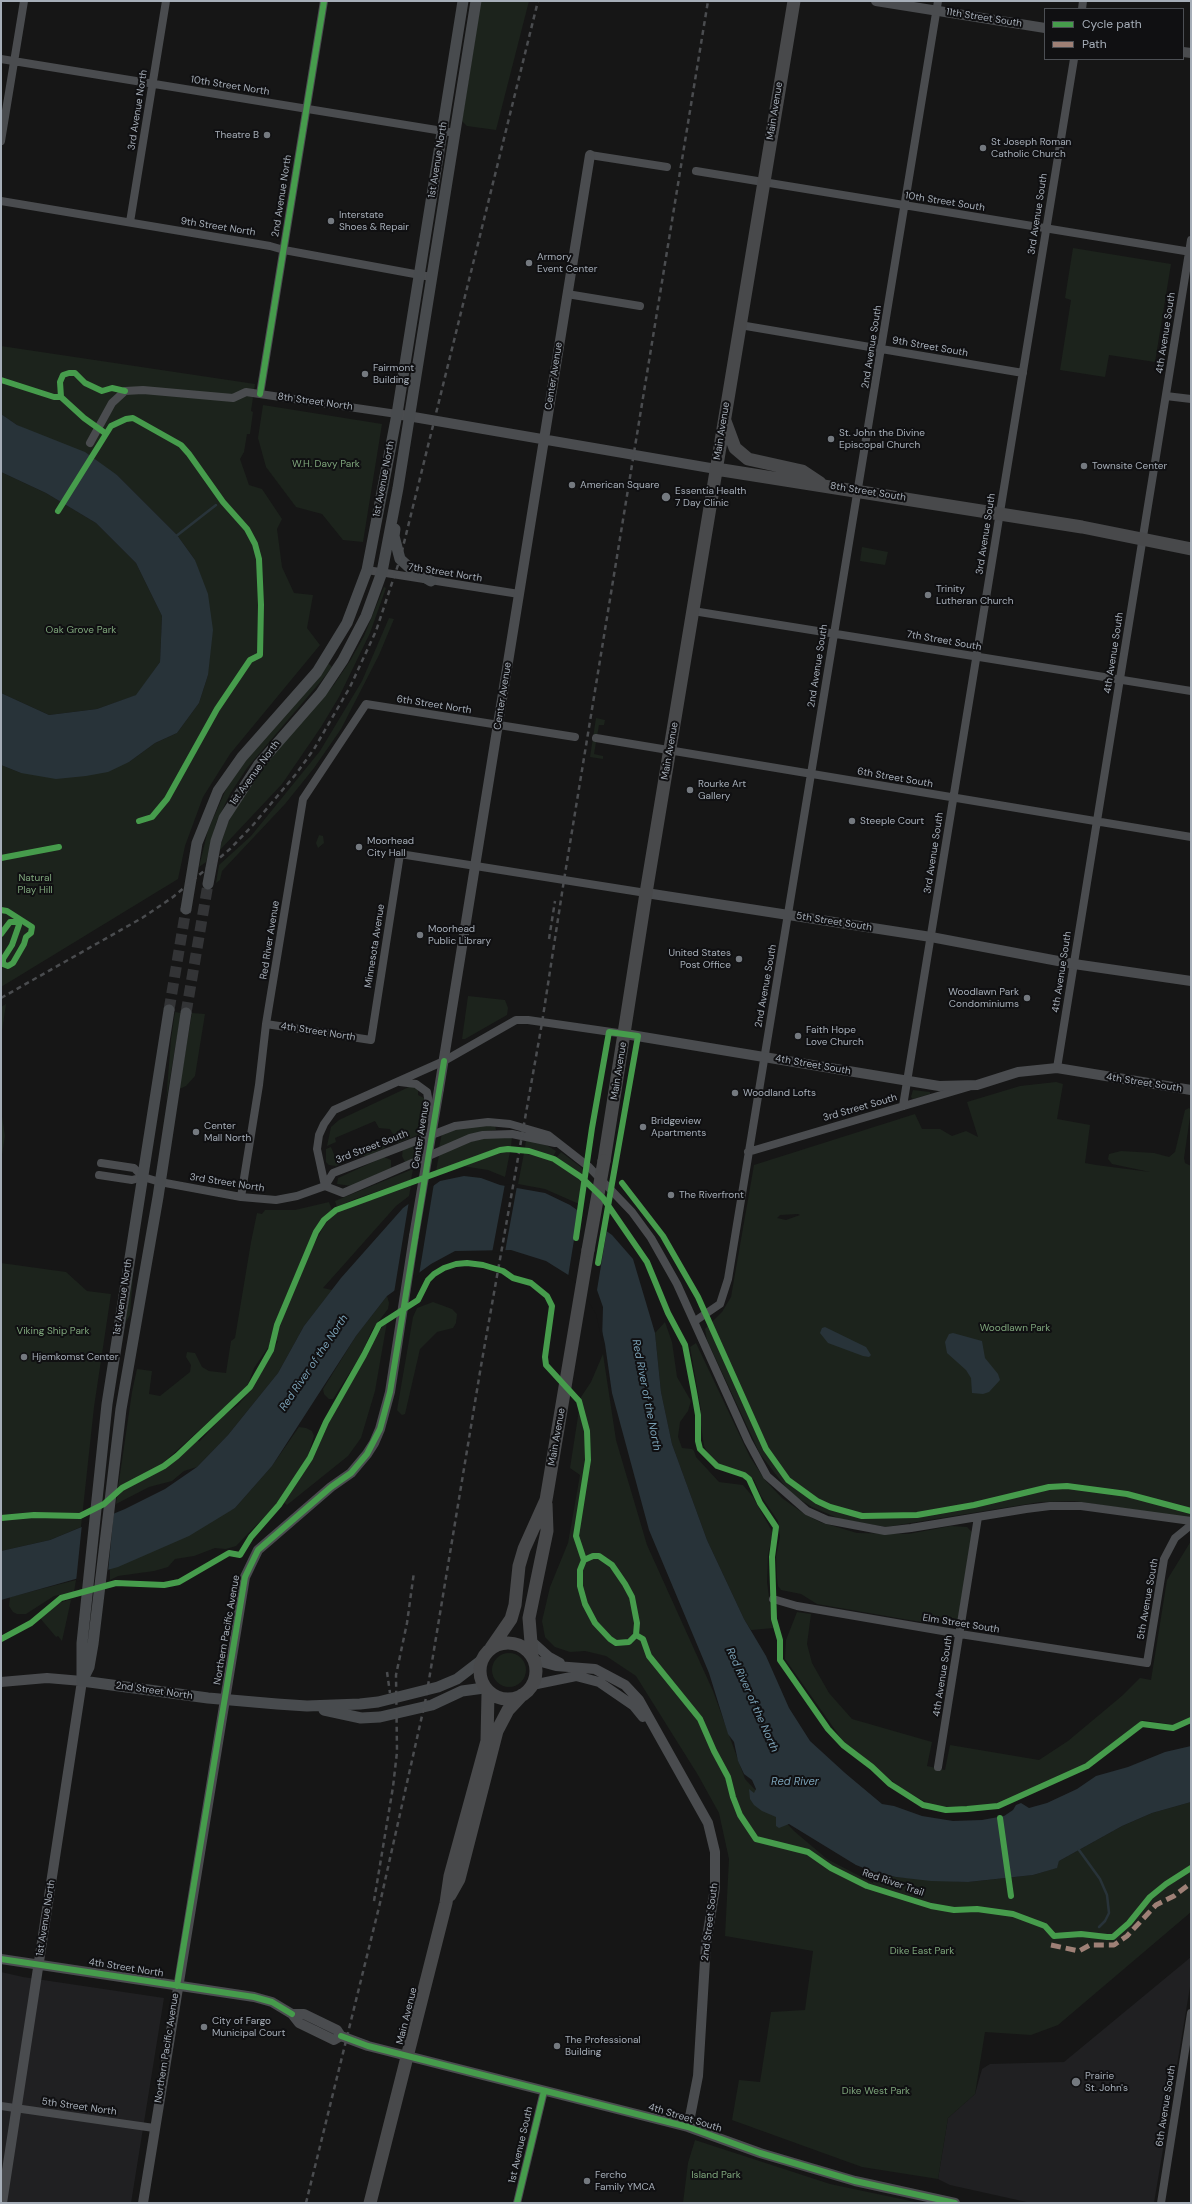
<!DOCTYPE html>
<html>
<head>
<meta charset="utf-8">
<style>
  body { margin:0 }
  #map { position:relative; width:1192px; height:2204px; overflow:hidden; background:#161616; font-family:"DM Sans",sans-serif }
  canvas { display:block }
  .frame { position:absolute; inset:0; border:2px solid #a6aeb8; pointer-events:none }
  .legend { position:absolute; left:1044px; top:8px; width:140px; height:52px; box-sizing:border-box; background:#101012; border:1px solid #4c4f54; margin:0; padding:5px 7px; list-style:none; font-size:12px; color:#a6aeb8 }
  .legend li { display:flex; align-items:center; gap:8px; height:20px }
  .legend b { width:20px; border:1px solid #4c4f54 }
</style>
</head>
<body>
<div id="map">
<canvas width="1192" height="2204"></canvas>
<div class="frame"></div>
<ul class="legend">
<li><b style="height:5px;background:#469c4c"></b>Cycle path</li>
<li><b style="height:5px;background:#9e8076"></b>Path</li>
</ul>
</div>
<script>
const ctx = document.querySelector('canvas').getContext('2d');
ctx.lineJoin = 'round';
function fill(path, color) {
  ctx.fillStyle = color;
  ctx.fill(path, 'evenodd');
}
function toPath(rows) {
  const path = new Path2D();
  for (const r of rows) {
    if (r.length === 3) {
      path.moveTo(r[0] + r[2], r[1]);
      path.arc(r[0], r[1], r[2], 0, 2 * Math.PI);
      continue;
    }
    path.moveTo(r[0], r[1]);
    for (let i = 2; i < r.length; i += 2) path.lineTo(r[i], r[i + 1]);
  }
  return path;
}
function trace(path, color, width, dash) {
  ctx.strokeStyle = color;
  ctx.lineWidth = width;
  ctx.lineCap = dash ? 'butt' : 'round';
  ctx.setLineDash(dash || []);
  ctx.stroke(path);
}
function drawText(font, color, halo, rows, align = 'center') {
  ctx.font = font + ' "DM Sans",sans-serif';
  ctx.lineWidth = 4;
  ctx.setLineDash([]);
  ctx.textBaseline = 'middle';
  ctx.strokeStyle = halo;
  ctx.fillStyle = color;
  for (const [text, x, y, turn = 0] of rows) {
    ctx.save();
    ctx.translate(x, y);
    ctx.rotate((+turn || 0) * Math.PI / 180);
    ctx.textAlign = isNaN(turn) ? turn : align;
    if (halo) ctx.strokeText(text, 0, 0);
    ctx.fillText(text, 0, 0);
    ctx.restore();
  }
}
fill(toPath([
  [1191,1957,1191,1981,1154,2203,1031,2203,950,2185,938,2179,948,2118,975,2094,982,2069,990,2064,1064,2062],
  [1,1972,23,1977,164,1998,131,2203,1,2203]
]), '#202022');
fill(toPath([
  [481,1,529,1,496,130,467,126,462,121],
  [1073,248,1171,264,1155,362,1109,355,1105,377,1060,370,1071,300,1065,298],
  [1,346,255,384,251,411,253,412,250,434,247,434,244,452,240,459,249,485,262,489,282,519,277,529,282,567,294,593,313,595,307,628,320,645,230,754,203,797,185,846,178,879,1,987,1,765,21,773,129,762,155,743,177,733,199,703,208,675,195,560,177,535,117,475,17,425,1,414],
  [263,405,382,424,363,542,343,540,322,514,296,507,266,467,258,438],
  [1,472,46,493,96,523,136,563,162,616,160,662,137,695,97,709,49,715,1,693],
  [862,547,888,552,885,565,860,561],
  [384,587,386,588,370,633,339,697,321,727,282,784,219,851,227,825,235,809,256,775,333,686,350,661,364,636],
  [389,618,394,619,379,655,341,729,314,768,285,804,222,871,220,880,216,883,219,865,251,836,320,751,362,681],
  [328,663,332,667,322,680,247,768,230,794,216,823,206,862,199,867,208,830,227,787,243,764],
  [596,718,605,720,604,725,599,725,594,754,603,756,603,759,590,757],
  [319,835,323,836,324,843,318,848,316,843],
  [468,996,505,1000,508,1008,507,1015,465,1039,462,1039],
  [6,1004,1,1038,1,1007],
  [175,1012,181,1013,166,1102,171,1039],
  [192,1013,205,1014,195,1076,186,1086,179,1089],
  [1056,1082,1063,1084,1057,1119,1090,1125,1085,1163,1096,1165,1150,1172,1112,1164,1108,1159,1109,1154,1121,1151,1154,1153,1169,1157,1175,1152,1185,1110,1189,1108,1191,1110,1184,1158,1185,1163,1191,1166,1191,1518,1074,1501,1040,1502,886,1527,840,1519,812,1507,791,1494,760,1454,707,1340,705,1329,722,1312,731,1297,754,1165,915,1114,922,1129,940,1129,952,1136,966,1131,978,1137,967,1102,1020,1086],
  [780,1215,798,1214,800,1215,786,1220,777,1218],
  [411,1086,418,1088,418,1095,424,1098,425,1103,420,1134,398,1143,390,1129,379,1128,375,1121,335,1138,336,1142,327,1146,331,1127,339,1120],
  [913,1090,930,1092,930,1094,913,1099,911,1097],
  [1,1110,5,1136,1,1161],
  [495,1125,496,1130,480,1132,439,1148,442,1133,465,1127],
  [490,1137,512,1137,511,1147,498,1148,436,1171,439,1155,465,1143],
  [526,1139,548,1146,556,1151,553,1157,525,1148],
  [383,1143,385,1148,368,1156,357,1156,336,1166,329,1165,326,1162,326,1149,331,1147,337,1162],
  [418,1143,416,1159,405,1162,402,1156,403,1149],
  [502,1152,510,1152,505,1177,488,1170,462,1166],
  [561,1152,582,1168,584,1171,583,1176,556,1158],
  [524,1153,545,1158,567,1169,582,1182,579,1204,545,1189,518,1184],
  [384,1157,391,1160,391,1168,352,1186,337,1184,338,1178],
  [413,1169,411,1180,355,1199,337,1207,335,1201],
  [411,1186,409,1196,396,1206,323,1288,332,1290,304,1326,278,1373,228,1435,197,1467,184,1471,172,1481,149,1487,116,1504,117,1497,123,1491,169,1465,198,1440,199,1442,224,1415,238,1405,253,1388,278,1341,276,1340,284,1314,311,1250,325,1224,334,1214,342,1210],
  [329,1202,332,1210,316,1227,283,1303,269,1346,254,1368,247,1387,162,1464,118,1488,132,1392,137,1369,152,1371,149,1394,160,1396,190,1372,191,1365,186,1357,187,1352,195,1353,202,1367,209,1371,226,1373,231,1341,235,1338,251,1242,257,1213,262,1214,265,1210,295,1210],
  [134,1261,130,1315,125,1323],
  [1,1263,66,1272,87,1291,111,1294,94,1407,81,1527,50,1540,1,1551],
  [387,1296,389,1303,388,1309,372,1330,361,1355,333,1399,329,1399,324,1394,323,1389,356,1336],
  [433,1302,452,1309,457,1314,456,1323,453,1328,437,1332,420,1349,405,1414,402,1415,397,1410,413,1317,417,1308],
  [387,1322,375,1391,361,1438,348,1456,287,1505,283,1502,311,1461,338,1404,384,1323],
  [665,1322,672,1342,677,1377,691,1401,688,1411,680,1422,678,1437,682,1448,692,1449,694,1451,696,1457,719,1482,743,1485,753,1497,773,1533,768,1555,767,1582,773,1628,751,1630,744,1619,707,1540,672,1444,661,1392,655,1333],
  [696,1343,750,1457,765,1480,782,1498,803,1513,820,1522,857,1533,908,1534,951,1526,967,1527,972,1532,958,1620,953,1624,948,1625,915,1621,817,1604,801,1594,781,1590,778,1586,777,1578,776,1557,780,1537,778,1521,761,1496,754,1480,745,1473,718,1465,710,1458,704,1446,701,1425,701,1410,690,1347],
  [603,1354,616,1440,647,1545,713,1691,745,1779,794,1831,827,1859,873,1883,874,1872,896,1877,968,1882,1033,1875,1056,1868,1059,1861,1122,1826,1152,1813,1191,1802,1191,1912,1058,2025,1031,2035,985,2032,975,2094,948,2118,938,2179,862,2167,732,2120,739,2080,760,2082,771,2012,805,2010,813,1951,725,1936,729,1859,719,1813,698,1775,636,1676,606,1656,585,1651,570,1652,555,1647,545,1637,542,1621,550,1587,568,1543,580,1475,570,1468,581,1397,591,1382],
  [299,1427,306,1428,312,1431,314,1436,308,1456,278,1503,236,1546,226,1549,215,1548,194,1556,175,1559,168,1567,154,1571,118,1576,110,1580,110,1569,235,1508,272,1466],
  [1191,1541,1191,1719,1175,1725,1143,1720,1081,1767,997,1804,960,1807,933,1806,900,1788,877,1768,845,1744,785,1659,786,1640,797,1612,811,1614,807,1644,812,1663,829,1693,852,1719,932,1742,927,1766,945,1770,950,1745,1039,1760,1068,1741,1123,1695,1140,1678,1151,1680,1167,1580],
  [76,1580,74,1592,54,1596,26,1614,17,1614,13,1612,9,1606,10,1597],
  [68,1600,71,1600,62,1641,58,1636,56,1637,40,1618,59,1603],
  [509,1670,17],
  [695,2140,830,2184,920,2203,683,2203,688,2163]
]), '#1c231c');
fill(toPath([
  [1,414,17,425,85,452,117,475,177,535,195,560,208,594,213,630,208,675,199,703,177,733,155,743,129,762,108,772,86,776,56,779,21,773,1,765,1,693,49,715,97,709,136,695,160,662,162,616,136,563,96,523,46,493,1,472],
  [464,1176,481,1178,500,1185,545,1193,570,1205,612,1235,633,1259,655,1333,661,1392,672,1444,707,1540,744,1619,766,1656,789,1708,810,1741,845,1773,882,1804,894,1806,922,1816,953,1821,982,1820,1004,1816,1013,1810,1016,1805,1021,1803,1029,1808,1047,1803,1077,1789,1096,1776,1128,1767,1165,1752,1191,1746,1191,1802,1152,1813,1122,1826,1059,1861,1057,1868,1033,1875,968,1882,931,1881,896,1877,874,1872,856,1865,789,1824,779,1828,776,1826,776,1817,762,1811,754,1805,750,1799,749,1789,754,1793,756,1789,752,1780,744,1774,738,1761,734,1742,728,1734,709,1673,649,1530,612,1393,605,1344,598,1313,578,1281,546,1261,511,1250,455,1251,431,1264,387,1296,356,1336,272,1466,235,1508,189,1536,118,1567,1,1600,1,1551,50,1540,125,1509,165,1489,197,1467,228,1435,278,1373,304,1326,341,1278,403,1208,440,1181],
  [825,1327,866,1347,871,1355,869,1357,863,1356,828,1343,820,1333,822,1328],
  [953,1333,982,1341,985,1358,998,1374,1000,1380,989,1392,983,1394,972,1393,971,1378,966,1370,947,1353,945,1342,949,1334]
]), '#283339');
fill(toPath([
  [434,1183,419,1275,394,1293,409,1201],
  [505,1184,517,1186,505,1252,492,1253],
  [579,1209,607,1229,597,1290,603,1307,602,1341,596,1314,577,1283,568,1277],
  [114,1511,108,1572,76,1582,82,1524]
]), '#161616');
trace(toPath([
  [175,537,216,505],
  [1079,1850,1100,1879,1107,1895,1109,1913,1105,1921,1099,1927]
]), '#283339', 2.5);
trace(toPath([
  [169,1010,186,909],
  [186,1013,208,884]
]), '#333436', 11, [11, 5.5]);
trace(toPath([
  [1082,9,1083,1],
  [1,59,455,133],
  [1,141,24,1],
  [590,155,667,167],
  [696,171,1191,252],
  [1,201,270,246,284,250,431,277],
  [130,222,166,1],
  [567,294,640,306],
  [740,325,1023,373],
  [260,394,324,1],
  [1166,396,1191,399],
  [90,443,112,403,125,391,143,390,233,398,246,392,397,414],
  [367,570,519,594],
  [693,611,1191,691],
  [596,738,1191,837],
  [266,1024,371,1040,400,854,646,893],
  [1057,1068,1191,240],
  [400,1082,416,1084,427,1092,432,1120],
  [903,1106,1074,59],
  [748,1152,968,1087],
  [101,1163,134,1168,143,1177,160,1182,241,1197,276,1200,297,1196,325,1186,343,1193,470,1138,483,1135,512,1134,555,1143],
  [99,1175,132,1180,143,1177],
  [325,1186,333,1173,455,1126,488,1122,510,1124,548,1135,589,1167,632,1212,651,1238,677,1284,748,1441,767,1476,807,1511,827,1520,885,1531,911,1528,1026,1509,1050,1506,1081,1506,1191,1521],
  [325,1186,317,1149,319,1135,324,1124,334,1110,444,1061,516,1020,528,1020,625,1034],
  [241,1197,259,1085,266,1024,303,799,366,704,575,737],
  [695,1321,720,1304,728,1279,938,1],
  [773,1599,797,1606,960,1634,1147,1663,1164,1559,1175,1538,1191,1525],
  [938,1767,978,1517],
  [1,2106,154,2128],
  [517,2203,544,2091],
  [1161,2203,1191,2013]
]), '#4a4c4f', 8);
trace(toPath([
  [876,1,1045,28],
  [1183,52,1191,53],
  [402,415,716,469],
  [646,893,931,937,1074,964,1191,981],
  [625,1034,939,1086,977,1085,1018,1072,1057,1068,1191,1090],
  [439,1089,590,155],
  [530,1640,549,1657,560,1663],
  [534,1660,556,1666,595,1669,625,1685,639,1700,708,1823,715,1852,715,1888,706,1944,698,2076,688,2127],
  [1,1682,47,1678,82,1681,2,2203],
  [532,1685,576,1676,599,1682,634,1706,643,1717],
  [1,1959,254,1997,272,2002,292,2014,299,2023,334,2040,341,2036],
  [292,2014,304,2014,337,2030,341,2036,368,2046,688,2127,760,2153,855,2181,955,2203],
  [143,2203,245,1577,258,1550,331,1487,351,1473,367,1454,374,1443,380,1429,390,1392,414,1236]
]), '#4a4c4f', 10);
trace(toPath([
  [395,529,394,536,400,559,411,569,431,581],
  [208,884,216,841,224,818,259,764,321,693,343,660,366,616,382,572,398,488,476,1],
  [186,909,197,843,218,791,242,757,317,672,347,623,367,570,397,414,463,1],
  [82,1681,82,1643,107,1404,169,1010],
  [82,1681,89,1667,93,1644,121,1409,158,1197,186,1013],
  [82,1681,208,1698,277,1704,307,1706,360,1704,378,1702,438,1687,457,1679,483,1659],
  [324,1710,361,1718,380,1717,432,1705,462,1691,484,1688]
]), '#484b4e', 11);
trace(toPath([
  [725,421,735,448,748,459,802,471,820,483],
  [716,469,1082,527,1191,549],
  [604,1161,646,893,794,1],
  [508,1671,28],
  [491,1648,511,1619,515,1605,519,1566,524,1549,546,1500,588,1250],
  [532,1655,529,1618,547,1531,546,1504],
  [450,1895,459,1879,497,1731,508,1710,522,1695],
  [370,2203,446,1903,450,1876,487,1741,488,1693]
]), '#48494b', 13);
trace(toPath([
  [549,939,555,901],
  [1,998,142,918,173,897,230,849,253,825,296,774,314,749,350,687,376,631,400,559,538,1],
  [387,1672,390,1693],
  [374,1901,393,1787,397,1752,396,1675,407,1623,414,1572],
  [306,2203,380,1903,426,1698,481,1366,542,1023,564,880,708,1]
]), '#4a4c4f', 2.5, [5, 4]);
trace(toPath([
  [414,1236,439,1089]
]), '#4a4c4f', 10);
trace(toPath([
  [588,1250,604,1161]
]), '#48494b', 13);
trace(toPath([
  [1051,1945,1079,1951,1090,1945,1114,1945,1127,1936,1156,1905,1174,1896,1191,1883]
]), '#9e8076', 5, [10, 5]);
trace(toPath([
  [1,380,54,397,61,397,84,418,105,433],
  [260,394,324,1],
  [61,397,60,382,63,375,69,373,75,373,85,383,102,391,112,388,125,391],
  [58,511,111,426,126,419,133,418,181,445,189,454,223,502,247,529,255,544,259,559,261,605,260,655,250,660,217,709,167,799,152,817,139,821],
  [1,858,59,847],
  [1,910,7,911,32,927,31,933,26,937,24,944,13,963,8,966,3,964,3,959,12,945,19,925,17,922,10,922,1,934],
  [622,1183,663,1236,698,1297,766,1449,788,1480,817,1501,830,1507,862,1516,917,1515,974,1505,1049,1487,1067,1486,1127,1494,1191,1511],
  [576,1238,592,1128,609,1032,638,1036,598,1263],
  [1,1518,34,1515,80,1516,104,1504,122,1488,164,1466,177,1456,250,1387,271,1350,277,1325,316,1232,324,1220,336,1210,500,1150,508,1149,529,1151,554,1159,581,1177,603,1198,647,1262,668,1313,685,1345,694,1392,698,1415,698,1441,700,1449,717,1466,744,1475,749,1479,760,1503,776,1527,772,1557,774,1619,780,1640,780,1660,828,1729,843,1745,872,1767,890,1784,923,1805,946,1810,967,1809,998,1806,1087,1766,1142,1724,1173,1728,1191,1720],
  [593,1556,599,1556,612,1565,625,1584,632,1597,637,1623,636,1635,629,1642,616,1643,610,1639,595,1623,585,1604,580,1586,580,1570,584,1560,593,1556],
  [636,1635,643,1639,649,1656,700,1719,714,1751,728,1777,733,1797,740,1815,756,1839,808,1852,831,1868,867,1886,931,1906,954,1910,977,1909,1013,1914,1045,1926,1054,1936,1081,1934,1107,1937,1113,1937,1129,1923,1150,1897,1166,1884,1191,1868],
  [1,1639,31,1623,61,1598,116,1583,164,1585,179,1582,229,1553,240,1555,251,1537,279,1505,310,1458,326,1422,364,1355,379,1325,418,1300,428,1280,434,1274,444,1268,456,1264,467,1263,483,1265,503,1271,513,1278,531,1283,547,1296,552,1306,545,1357,546,1365,579,1401,587,1431,588,1460,576,1536,584,1560],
  [1000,1818,1011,1896],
  [1,1959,254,1997,272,2002,292,2014],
  [177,1986,245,1577,258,1550,331,1487,351,1473,367,1454,380,1429,390,1392,444,1061],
  [341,2036,368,2046,688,2127,760,2153,855,2181,955,2203],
  [517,2203,544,2091]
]), '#469c4c', 6);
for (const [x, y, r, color] of [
  [267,135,4,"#74797f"],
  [983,148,4,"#74797f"],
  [331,221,4,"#74797f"],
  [529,263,4,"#74797f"],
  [365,374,4,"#74797f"],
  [831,439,4,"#74797f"],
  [1084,466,4,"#74797f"],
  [572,485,4,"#74797f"],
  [666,497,5,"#74797f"],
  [928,595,4,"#74797f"],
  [690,790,4,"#74797f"],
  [852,821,4,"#74797f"],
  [359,847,4,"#74797f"],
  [420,935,4,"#74797f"],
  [739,959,4,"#74797f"],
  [1027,998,4,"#74797f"],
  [798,1036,4,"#74797f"],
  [735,1093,4,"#74797f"],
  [643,1127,4,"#74797f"],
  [196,1132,4,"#74797f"],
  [671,1195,4,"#74797f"],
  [24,1357,4,"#74797f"],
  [204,2027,4,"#74797f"],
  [557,2046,4,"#74797f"],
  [1076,2082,5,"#74797f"],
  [587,2181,4,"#74797f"]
]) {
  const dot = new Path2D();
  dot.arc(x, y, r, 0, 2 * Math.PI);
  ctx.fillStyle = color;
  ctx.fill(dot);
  trace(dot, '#101012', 1.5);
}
drawText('10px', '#a6aeb8', '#101012', [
  ["11th Street South",984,18,9],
  ["10th Street North",230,86,9],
  ["3rd Avenue North",138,110,-81],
  ["Main Avenue",775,111,-81],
  ["1st Avenue North",438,160,-81],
  ["2nd Avenue North",282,196,-81],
  ["10th Street South",945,202,9],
  ["3rd Avenue South",1038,214,-81],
  ["9th Street North",218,227,9],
  ["4th Avenue South",1166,333,-81],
  ["2nd Avenue South",872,347,-81],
  ["9th Street South",930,347,10],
  ["Center Avenue",554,376,-81],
  ["8th Street North",315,402,8],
  ["Main Avenue",722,431,-81],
  ["1st Avenue North",384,479,-79],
  ["8th Street South",868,492,9],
  ["3rd Avenue South",986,534,-81],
  ["7th Street North",445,573,9],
  ["7th Street South",944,641,10],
  ["4th Avenue South",1114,653,-81],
  ["2nd Avenue South",818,666,-81],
  ["Center Avenue",503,696,-81],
  ["6th Street North",434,705,9],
  ["Main Avenue",670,751,-80],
  ["1st Avenue North",255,773,-54],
  ["6th Street South",895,778,10],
  ["3rd Avenue South",934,853,-81],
  ["5th Street South",834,922,9],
  ["Red River Avenue",270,940,-81],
  ["Minnesota Avenue",375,946,-81],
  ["4th Avenue South",1062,972,-81],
  ["2nd Avenue South",766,986,-80],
  ["4th Street North",318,1032,9],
  ["4th Street South",813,1065,10],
  ["Main Avenue",619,1071,-81],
  ["4th Street South",1144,1083,9],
  ["3rd Street South",860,1108,-16],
  ["Center Avenue",421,1135,-81],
  ["3rd Street South",372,1147,-21],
  ["3rd Street North",227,1183,9],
  ["1st Avenue North",123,1297,-81],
  ["Main Avenue",557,1437,-80],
  ["5th Avenue South",1148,1599,-80],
  ["Elm Street South",961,1624,9],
  ["Northern Pacific Avenue",227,1630,-80],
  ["4th Avenue South",943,1676,-81],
  ["2nd Street North",154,1691,8],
  ["Red River Trail",893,1883,19],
  ["1st Avenue North",46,1918,-81],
  ["2nd Street South",710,1922,-83],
  ["4th Street North",126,1968,9],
  ["Main Avenue",407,2016,-76],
  ["Northern Pacific Avenue",167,2048,-81],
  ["6th Avenue South",1166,2106,-81],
  ["5th Street North",79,2107,8],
  ["4th Street South",685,2118,17],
  ["1st Avenue South",521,2145,-77]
]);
drawText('10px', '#a6aeb8', '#101012', [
  ["Theatre B",259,135,"right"],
  ["St Joseph Roman",991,142],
  ["Catholic Church",991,154],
  ["Interstate",339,215],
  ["Shoes & Repair",339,227],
  ["Armory",537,257],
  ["Event Center",537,269],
  ["Fairmont",373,368],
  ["Building",373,380],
  ["St. John the Divine",839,433],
  ["Episcopal Church",839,445],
  ["Townsite Center",1092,466],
  ["American Square",580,485],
  ["Essentia Health",675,491],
  ["7 Day Clinic",675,503],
  ["Trinity",936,589],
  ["Lutheran Church",936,601],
  ["Rourke Art",698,784],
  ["Gallery",698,796],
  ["Steeple Court",860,821],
  ["Moorhead",367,841],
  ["City Hall",367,853],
  ["Moorhead",428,929],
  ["Public Library",428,941],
  ["United States",731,953,"right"],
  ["Post Office",731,965,"right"],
  ["Woodlawn Park",1019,992,"right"],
  ["Condominiums",1019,1004,"right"],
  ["Faith Hope",806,1030],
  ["Love Church",806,1042],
  ["Woodland Lofts",743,1093],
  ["Bridgeview",651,1121],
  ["Apartments",651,1133],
  ["Center",204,1126],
  ["Mall North",204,1138],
  ["The Riverfront",679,1195],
  ["Hjemkomst Center",32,1357],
  ["City of Fargo",212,2021],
  ["Municipal Court",212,2033],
  ["The Professional",565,2040],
  ["Building",565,2052],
  ["Prairie",1085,2076],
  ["St. John's",1085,2088],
  ["Fercho",595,2175],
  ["Family YMCA",595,2187]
], 'left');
drawText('10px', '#7ea57b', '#101012', [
  ["W.H. Davy Park",326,464],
  ["Oak Grove Park",81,630],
  ["Natural",35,878],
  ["Play Hill",35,890],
  ["Woodlawn Park",1015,1328],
  ["Viking Ship Park",53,1331],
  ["Dike East Park",922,1951],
  ["Dike West Park",876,2091],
  ["Island Park",716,2175]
]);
drawText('italic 11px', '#7aa1b6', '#101012', [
  ["Red River of the North",314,1363,-56],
  ["Red River of the North",646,1395,79],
  ["Red River of the North",752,1700,66],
  ["Red River",795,1782]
]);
</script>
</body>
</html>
